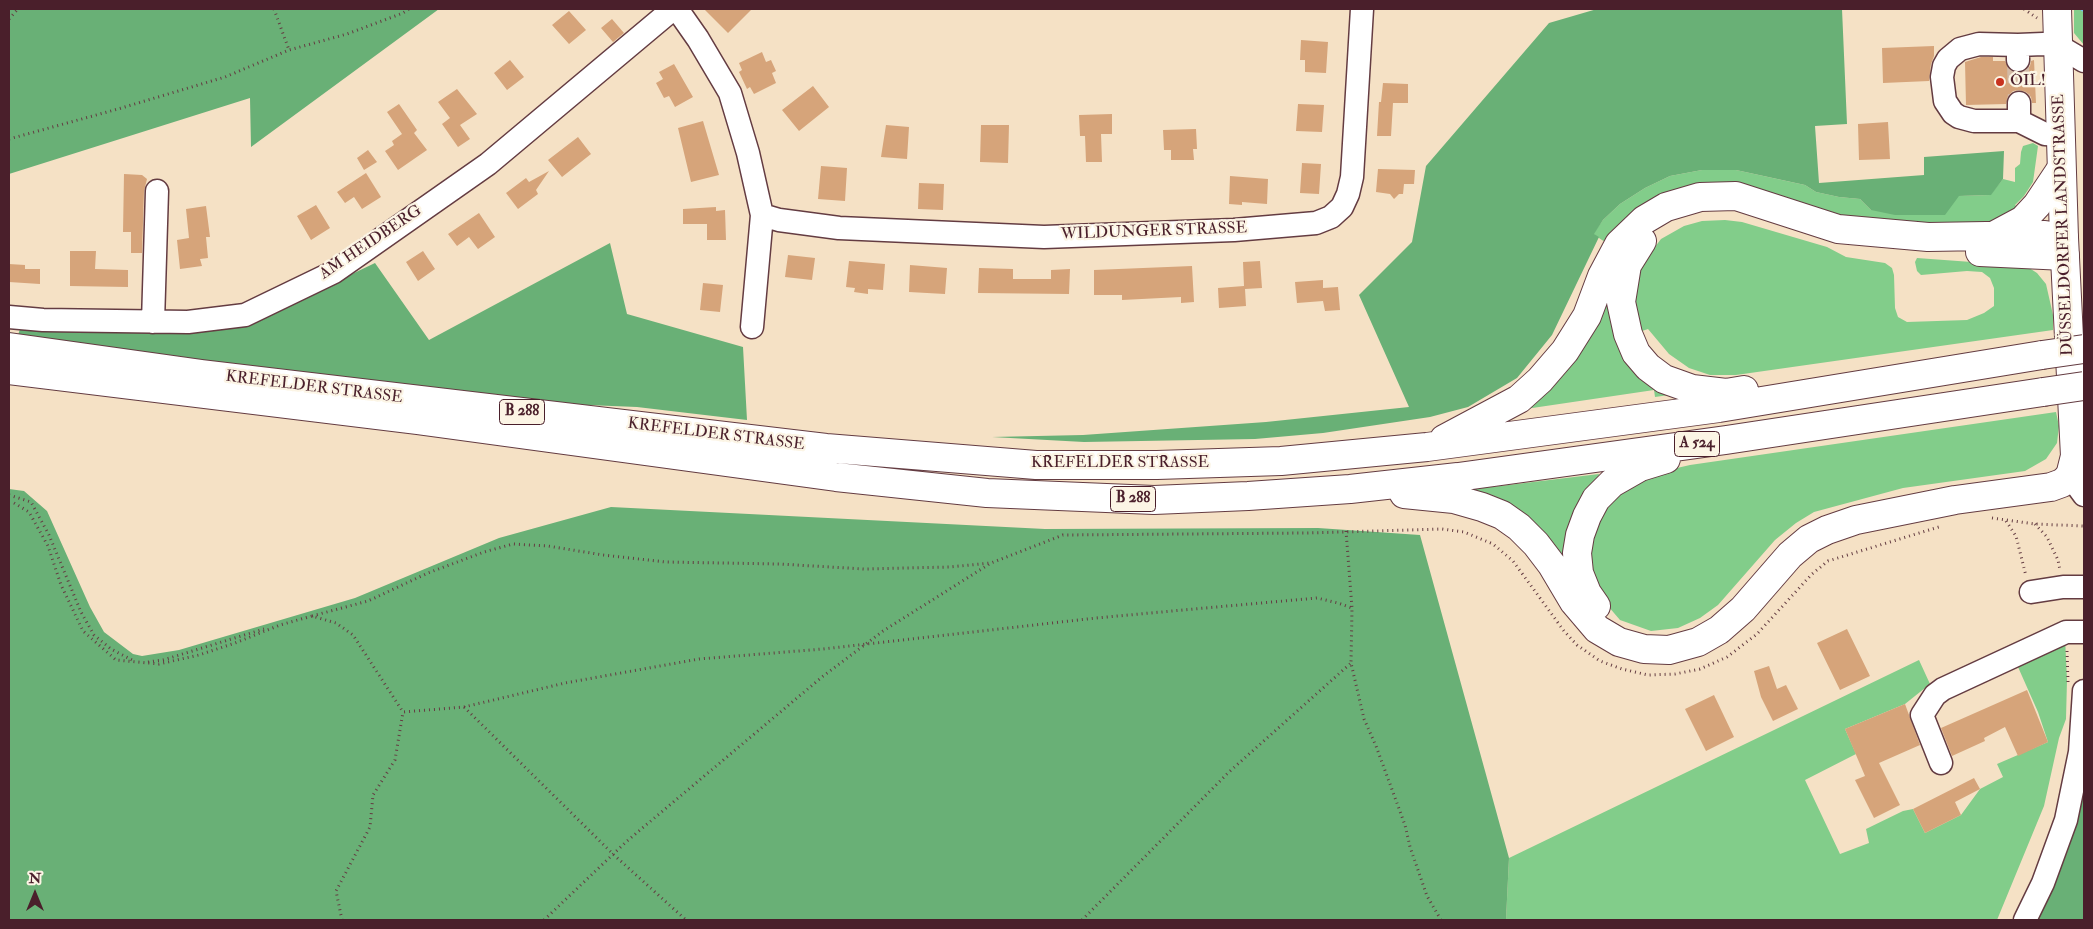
<!DOCTYPE html>
<html>
<head>
<meta charset="utf-8">
<style>
  body { margin:0 }
  #map { position:relative; width:2093px; height:929px; overflow:hidden; background:#f5e1c5; font-family:"IM FELL Double Pica",serif }
  canvas { display:block }
  .frame { position:absolute; inset:0; border:10px solid #4a1f2b; pointer-events:none }
  .north { position:absolute; left:10px; top:869px; width:50px; height:50px; -webkit-text-stroke:4px #fcf5e5; paint-order:stroke; rotate:0deg; font-size:14px; font-weight:700; line-height:20px; text-align:center; color:#4a1f2b }
  .north::after { content:''; display:block; margin:auto; width:18px; height:22px; background:#4a1f2b; clip-path:polygon(50% 0,100% 100%,50% 72%,0 100%) }
</style>
</head>
<body>
<div id="map">
<canvas width="2093" height="929"></canvas>
<div class="frame"></div>
<div class="north">N</div>
</div>
<script>
const ctx = document.querySelector('canvas').getContext('2d');
ctx.lineJoin = 'round';
function fill(path, color) {
  ctx.fillStyle = color;
  ctx.fill(path, 'evenodd');
}
function toPath(rows) {
  const path = new Path2D();
  for (const r of rows) {
    path.moveTo(r[0], r[1]);
    for (let i = 2; i < r.length; i += 2) path.lineTo(r[i], r[i + 1]);
  }
  return path;
}
function trace(path, color, width, dash) {
  ctx.strokeStyle = color;
  ctx.lineWidth = width;
  ctx.lineCap = dash ? 'butt' : 'round';
  ctx.setLineDash(dash || []);
  ctx.stroke(path);
}
function drawText(font, color, halo, rows, align = 'center') {
  ctx.font = font + ' "IM FELL Double Pica",serif';
  ctx.lineWidth = 4.5;
  ctx.setLineDash([]);
  ctx.textBaseline = 'middle';
  ctx.strokeStyle = halo;
  ctx.fillStyle = color;
  for (const [text, x, y, turn = 0] of rows) {
    ctx.save();
    ctx.translate(x, y);
    ctx.rotate((+turn || 0) * Math.PI / 180);
    ctx.textAlign = isNaN(turn) ? turn : align;
    if (halo) ctx.strokeText(text, 0, 0);
    ctx.fillText(text, 0, 0);
    ctx.restore();
  }
}
fill(toPath([
  [2074,9,2084,9,2084,45,2074,33],
  [2033,143,2038,146,2033,182,2024,196,2015,205,2021,211,2000,225,1854,224,1738,188,1608,244,1593,234,1603,220,1620,204,1645,188,1670,176,1702,170,1736,170,1791,182,1805,185,1816,192,1839,197,1860,199,1871,210,1959,196,1990,195,2003,179,2015,182,2015,168,2020,164,2021,152,2023,146],
  [1725,220,1742,222,1827,247,1846,257,1885,263,1892,268,1894,275,1895,308,1898,317,1907,322,1967,320,1984,313,1994,306,1994,288,1990,278,1982,272,1967,271,1921,275,1917,271,1915,262,1917,258,2026,266,2037,273,2046,284,2053,315,2053,330,1736,375,1710,375,1689,368,1669,354,1648,329,1642,331,1635,312,1635,281,1639,268,1661,239,1684,226,1702,221],
  [1612,295,1676,394,1655,397,1654,390,1512,411,1586,323],
  [2056,412,2059,426,2057,443,2046,459,2025,471,1903,488,1814,512,1796,523,1775,540,1718,605,1700,618,1678,628,1651,631,1620,620,1602,599,1593,580,1590,534,1611,498,1651,474,1690,465],
  [1599,474,1574,583,1467,490],
  [2065,637,2067,680,2066,719,2059,738,2044,806,1997,920,1506,920,1509,858,1919,660,1930,684,1905,704,1845,729,1856,754,1805,780,1840,854,1869,843,1866,829,1903,811,1913,809,1925,833,1961,815,1980,789,2003,777,1997,764,2048,742,2038,712,2014,658]
]), '#82cd8a');
fill(toPath([
  [9,9,439,9,251,147,250,98,9,174],
  [1597,9,1842,9,1847,124,1815,126,1819,183,1924,175,1924,157,2004,151,2003,179,1991,195,1959,196,1945,215,1895,215,1871,210,1860,199,1839,197,1816,192,1805,185,1736,170,1702,170,1670,176,1645,188,1620,204,1603,220,1594,234,1599,237,1552,335,1517,378,1468,407,1430,417,1323,433,1255,439,1084,442,992,437,1083,435,1266,422,1409,407,1359,295,1412,242,1426,166,1549,23],
  [610,243,627,314,743,347,747,420,637,407,562,404,311,375,18,335,21,326,190,328,329,285,375,263,429,340],
  [9,489,24,491,47,511,90,607,104,632,133,654,142,656,179,650,355,598,499,538,611,507,1045,529,1318,528,1420,535,1509,858,1506,920,9,920],
  [2084,784,2084,920,2036,920]
]), '#69b076');
trace(toPath([
  [2083,9,2084,9]
]), '#76bced', 5);
fill(toPath([
  [704,9,752,9,728,33],
  [569,11,586,30,569,44,552,25],
  [612,19,624,33,613,42,601,28],
  [1301,40,1328,42,1326,73,1305,72,1305,60,1300,60],
  [1934,46,1934,56,1931,64,1929,81,1883,83,1882,48],
  [762,52,766,62,771,60,776,71,772,73,776,83,754,94,750,87,747,89,739,72,742,70,739,63],
  [1981,57,1993,57,1993,61,2005,61,2011,71,2018,73,2025,71,2030,66,2031,61,2034,60,2036,103,2032,103,2031,97,2026,92,2019,90,2013,91,2008,96,2006,104,1966,105,1965,62],
  [510,60,524,77,507,90,494,73],
  [674,64,693,97,675,107,669,96,664,98,656,83,663,79,659,72],
  [1383,83,1408,84,1408,103,1393,103,1391,136,1377,136,1379,102,1381,102],
  [813,86,829,107,799,131,782,110],
  [457,89,477,114,460,125,470,139,458,147,442,124,450,118,438,102],
  [399,104,417,130,414,133,427,150,398,170,385,151,394,145,392,141,402,134,387,112],
  [1298,104,1324,105,1322,132,1296,131],
  [1112,114,1112,134,1101,134,1102,162,1086,162,1085,136,1080,136,1079,115],
  [703,121,719,175,691,182,678,128],
  [1888,122,1890,159,1859,160,1858,124],
  [886,125,909,127,907,159,881,157],
  [981,125,1009,125,1008,163,980,162],
  [1196,129,1197,149,1193,149,1194,160,1171,160,1171,150,1164,150,1163,130],
  [578,137,591,154,562,177,548,160],
  [368,150,377,162,364,170,357,158],
  [1302,163,1321,164,1319,194,1300,193],
  [821,166,847,168,845,201,818,199],
  [1378,169,1415,170,1414,184,1404,184,1403,194,1399,194,1394,199,1390,194,1376,192],
  [549,171,536,190,538,194,518,209,506,193,526,178,529,182],
  [366,173,381,197,362,209,354,197,345,203,337,192],
  [124,174,142,175,147,179,144,191,142,253,131,253,131,232,123,232],
  [1230,176,1268,179,1267,204,1242,202,1242,205,1229,204],
  [919,183,944,184,943,210,918,209],
  [316,205,330,228,311,240,297,216],
  [206,206,210,237,206,237,208,258,200,259,202,266,180,269,177,240,189,238,186,209],
  [716,207,716,211,725,210,726,240,707,240,707,224,683,224,683,209],
  [479,213,495,237,478,249,469,237,457,246,448,234],
  [70,251,96,251,95,269,128,270,128,287,70,286],
  [423,251,435,269,418,281,406,262],
  [788,255,815,258,812,280,785,277],
  [849,261,885,264,883,290,868,289,868,294,854,292,855,288,846,287],
  [1260,261,1262,288,1245,289,1246,306,1219,308,1218,288,1244,286,1243,262],
  [9,264,25,265,25,269,40,269,40,284,9,282],
  [910,265,947,268,945,294,909,292],
  [1192,266,1194,302,1181,303,1181,297,1122,300,1122,295,1094,295,1094,270],
  [979,268,1013,269,1013,279,1051,279,1051,270,1070,269,1069,294,978,293],
  [1323,280,1323,288,1338,287,1340,310,1325,311,1323,301,1297,303,1295,282],
  [703,283,723,285,720,312,700,310],
  [1847,629,1870,676,1840,690,1817,643],
  [1769,666,1777,689,1786,685,1798,709,1773,721,1761,697,1754,671],
  [2027,690,2048,742,2018,756,2005,727,1984,738,1985,741,1952,756,1941,728],
  [1714,695,1734,737,1706,751,1685,709],
  [1905,704,1920,745,1879,763,1900,805,1874,818,1855,780,1865,776,1845,729],
  [1974,778,1980,789,1955,802,1961,815,1925,833,1913,809]
]), '#d6a47a');
trace(toPath([
  [2018,61,2019,103]
]), '#d3baa6', 22, [22, 11]);
const minor = toPath([
  [677,9,698,39,730,93,748,153,762,215,752,327],
  [2018,45,1979,44,1960,49,1948,59,1944,66,1942,77,1945,101,1953,113,1959,117,1974,121,2019,121],
  [2018,60,2018,45,2043,44,2057,45,2084,61],
  [2019,103,2019,121,2045,134,2060,135],
  [762,215,779,220,839,228,1044,237,1234,230,1316,223,1331,217,1342,207,1348,194,1352,177,1362,9],
  [9,317,43,320,188,322,245,315,334,272,488,164,673,9],
  [153,322,157,191],
  [2070,476,2084,495],
  [2031,592,2063,587,2084,587],
  [1941,763,1922,715,1935,695,1943,689,2066,632,2084,632],
  [2025,920,2043,883,2066,820,2080,752,2084,691]
]);
const major = toPath([
  [2057,9,2064,238,2075,456,2070,476]
]);
const highway = toPath([
  [1995,235,2023,220,2037,205,2061,169],
  [1642,241,1627,265,1621,302,1628,334,1636,353,1648,367,1664,379,1692,389,1726,393,1744,390],
  [1980,252,2065,256],
  [9,347,202,374,826,448,1036,465,1157,465,1281,461,1427,447,1719,408,2042,355],
  [9,370,418,420,836,477,987,493,1154,500,1248,496,1350,489,1458,477,1726,440,2043,392],
  [1444,439,1519,399,1540,380,1565,351,1587,316,1602,276,1619,244,1644,220,1666,207,1700,197,1736,196,1838,229,1928,237,2045,235,2064,238],
  [1404,494,1454,499,1482,507,1502,515,1519,527,1536,544,1552,565,1574,602,1597,629,1619,642,1644,649,1669,650,1698,642,1719,630,1743,609,1790,555,1809,539,1827,530,1856,520,1955,500,2051,487,2062,483,2070,476],
  [1596,606,1587,593,1579,573,1577,553,1580,535,1587,516,1596,499,1612,483,1640,467,1666,459]
]);
trace(minor, '#643c42', 25);
trace(major, '#643c42', 30);
trace(highway, '#643c42', 30);
trace(toPath([
  [274,9,289,50],
  [2024,9,2037,18],
  [9,19,18,9],
  [9,139,118,109,225,77,289,50,347,34,403,13,409,9],
  [9,495,31,502,49,535,81,612,94,635,111,649,132,660],
  [9,503,14,503,29,512,48,546,61,585,83,631,116,660,159,664,199,655,235,643,280,625,312,616,336,623,353,635,403,712,464,707,565,683,699,659,823,649,1096,618,1194,609,1317,598,1338,603,1352,608,1351,663,1364,719,1376,746,1405,825,1410,847,1427,896,1441,920],
  [1992,518,2035,524,2084,526],
  [2006,521,2016,536,2026,576],
  [2035,524,2047,537,2058,560,2060,570],
  [1346,531,1352,608],
  [312,616,368,601,428,573,484,552,513,544,548,546,603,555,666,562,779,564,864,569,949,567,991,563],
  [2067,651,2068,682],
  [148,662,163,660,264,629],
  [464,707,614,855,686,920],
  [342,920,336,891,370,827,373,795,395,760,403,712],
  [544,920,627,841,822,677,883,631,991,563,1063,535,1307,533,1442,529,1464,532,1493,544,1513,561,1564,631,1577,645,1600,661,1622,669,1648,675,1675,674,1700,669,1727,657,1757,634,1812,574,1828,561,1942,526],
  [1082,920,1229,772,1351,663]
]), '#643c42', 3, [1, 4]);
trace(minor, '#fff', 22);
trace(major, '#fff', 28);
trace(highway, '#fff', 28);
const highwayBridge = toPath([
  [2042,355,2084,349],
  [2043,392,2084,386]
]);
trace(highwayBridge, '#643c42', 30, []);
trace(highwayBridge, '#fff', 28);
for (const [x, y, r, color] of [
  [2000,82,5,"#c8321e"]
]) {
  const dot = new Path2D();
  dot.arc(x, y, r, 0, 2 * Math.PI);
  ctx.fillStyle = color;
  ctx.fill(dot);
  trace(dot, '#fcf5e5', 2);
}
for (const [x, y, w] of [
  [522,412,45],
  [1697,444,45],
  [1133,499,45]
]) {
  const box = new Path2D();
  box.roundRect(x - w / 2, y - 12.5, w, 25, 4);
  ctx.fillStyle = '#fcf5e5';
  ctx.fill(box);
  trace(box, '#4a1f2b', 1);
}
drawText('bold 15px', '#4a1f2b', null, [
  ["B 288",522,412],
  ["A 524",1697,444],
  ["B 288",1133,499]
]);
drawText('16px', '#4a1f2b', '#fcf5e5', [
  ["OIL!",2010,82]
], 'left');
drawText('16px', '#4a1f2b', '#fcf5e5', [
  ["DÜSSELDORFER LANDSTRASSE",2064,225,-92],
  ["WILDUNGER STRASSE",1154,232,-2],
  ["AM HEIDBERG",371,243,-34],
  ["KREFELDER STRASSE",314,388,7],
  ["KREFELDER STRASSE",716,435,7],
  ["KREFELDER STRASSE",1120,464]
]);
</script>
</body>
</html>
